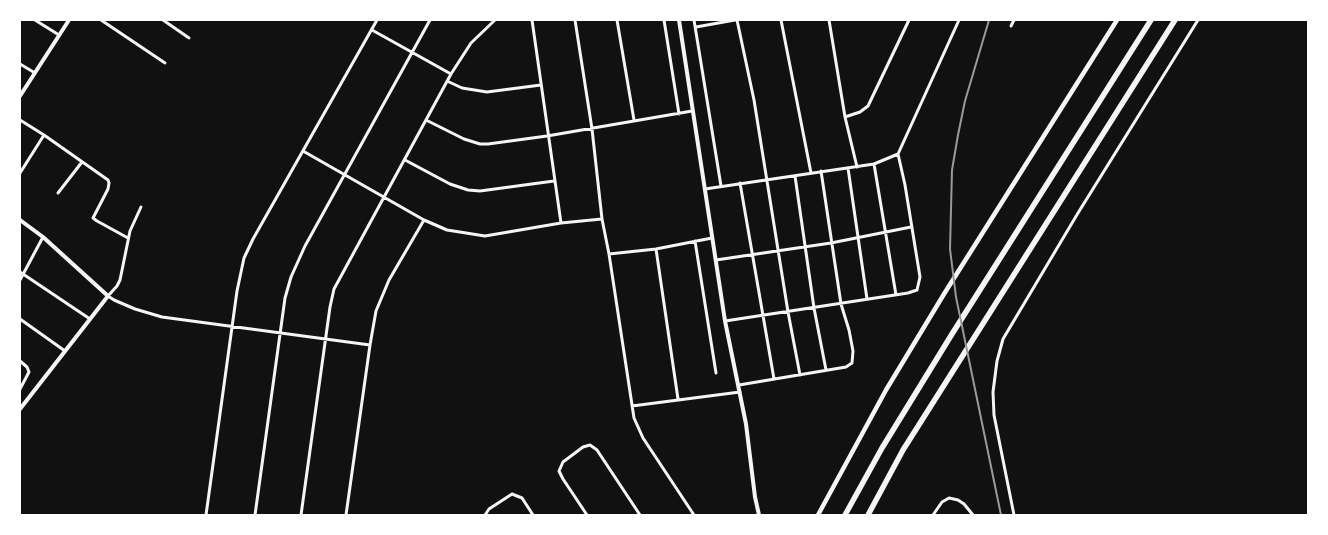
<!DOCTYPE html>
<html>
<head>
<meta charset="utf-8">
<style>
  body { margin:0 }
  #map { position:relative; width:1328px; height:535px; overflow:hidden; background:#111; font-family:"Times New Roman",serif }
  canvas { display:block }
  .frame { position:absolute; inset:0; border:21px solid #fff; pointer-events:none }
</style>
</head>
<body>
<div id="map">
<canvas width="1328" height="535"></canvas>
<div class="frame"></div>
</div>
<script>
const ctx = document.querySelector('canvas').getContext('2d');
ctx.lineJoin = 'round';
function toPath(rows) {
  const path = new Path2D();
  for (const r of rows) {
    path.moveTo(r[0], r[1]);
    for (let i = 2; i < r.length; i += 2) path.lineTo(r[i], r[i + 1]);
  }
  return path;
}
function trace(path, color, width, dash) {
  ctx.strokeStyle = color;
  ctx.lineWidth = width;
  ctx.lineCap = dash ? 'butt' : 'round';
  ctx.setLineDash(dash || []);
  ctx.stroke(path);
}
trace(toPath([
  [35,20,59,35],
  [101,20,165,63],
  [163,20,189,38],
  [532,20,561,223],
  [575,20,592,129,602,219,609,254,634,418,643,438,694,515],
  [617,20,634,120],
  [664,20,679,114],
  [694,20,721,186],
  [737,20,754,100,788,312,800,375],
  [781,20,811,173],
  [829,20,845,117,857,167],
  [1011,26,1014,20],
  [696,27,735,20],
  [372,30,451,74],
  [20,64,35,73],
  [447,81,462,88,487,92,541,85],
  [845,117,860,112,868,106,909,20],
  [20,120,44,135,108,180,109,183,108,189,93,218,97,221,128,238],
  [426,120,464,139,480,144,488,144,547,136,692,111],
  [303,151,424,220,447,230,485,236,561,223,602,219],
  [898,154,959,20],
  [405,160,450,184,468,190,480,191,554,181],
  [874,164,896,295],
  [848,168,867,299],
  [20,173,44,135],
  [795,176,814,308,826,370],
  [740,183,774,379],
  [705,189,874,164,898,154],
  [58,193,82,162],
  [141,207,130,231,120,280,117,286,108,296,114,300,135,309,162,317,370,345],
  [695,241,716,373],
  [656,249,678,399],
  [609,254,656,249,712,238],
  [716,260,831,243,911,227],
  [20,272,90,319],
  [20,280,43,237],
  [20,319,65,351],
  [725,321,908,293,917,290,920,277,905,185,898,154],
  [20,361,27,367,29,372,20,389],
  [739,385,846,367,852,363,853,351,849,330,841,304,821,171],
  [632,406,740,392],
  [206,515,237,291,244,258,253,239,377,20],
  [255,515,285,298,291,277,305,246,430,20],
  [301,515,330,307,334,289,451,74,471,43,495,20],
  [346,515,370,345,376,311,389,280,424,220],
  [485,515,489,509,512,494,522,498,533,515],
  [587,515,563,479,559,471,563,462,583,447,590,445,597,450,640,515],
  [933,515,942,502,949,498,958,500,964,504,973,515],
  [1014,515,994,415,993,392,997,361,1003,339,1078,213,1198,20]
]), '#f5f5f5', 3);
trace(toPath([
  [679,20,725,321,746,424,755,497,759,515],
  [20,96,69,20],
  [20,220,43,237,108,296,20,409]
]), '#f5f5f5', 4);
trace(toPath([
  [818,515,886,390,944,294,1117,20]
]), '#f5f5f5', 4.5);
trace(toPath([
  [845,515,882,448,952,334,1151,20],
  [868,515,903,450,1175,20]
]), '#f5f5f5', 5.5);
trace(toPath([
  [989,20,965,101,958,135,952,170,950,249,956,297,1001,515]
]), '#9a9a9a', 2);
</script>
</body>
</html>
